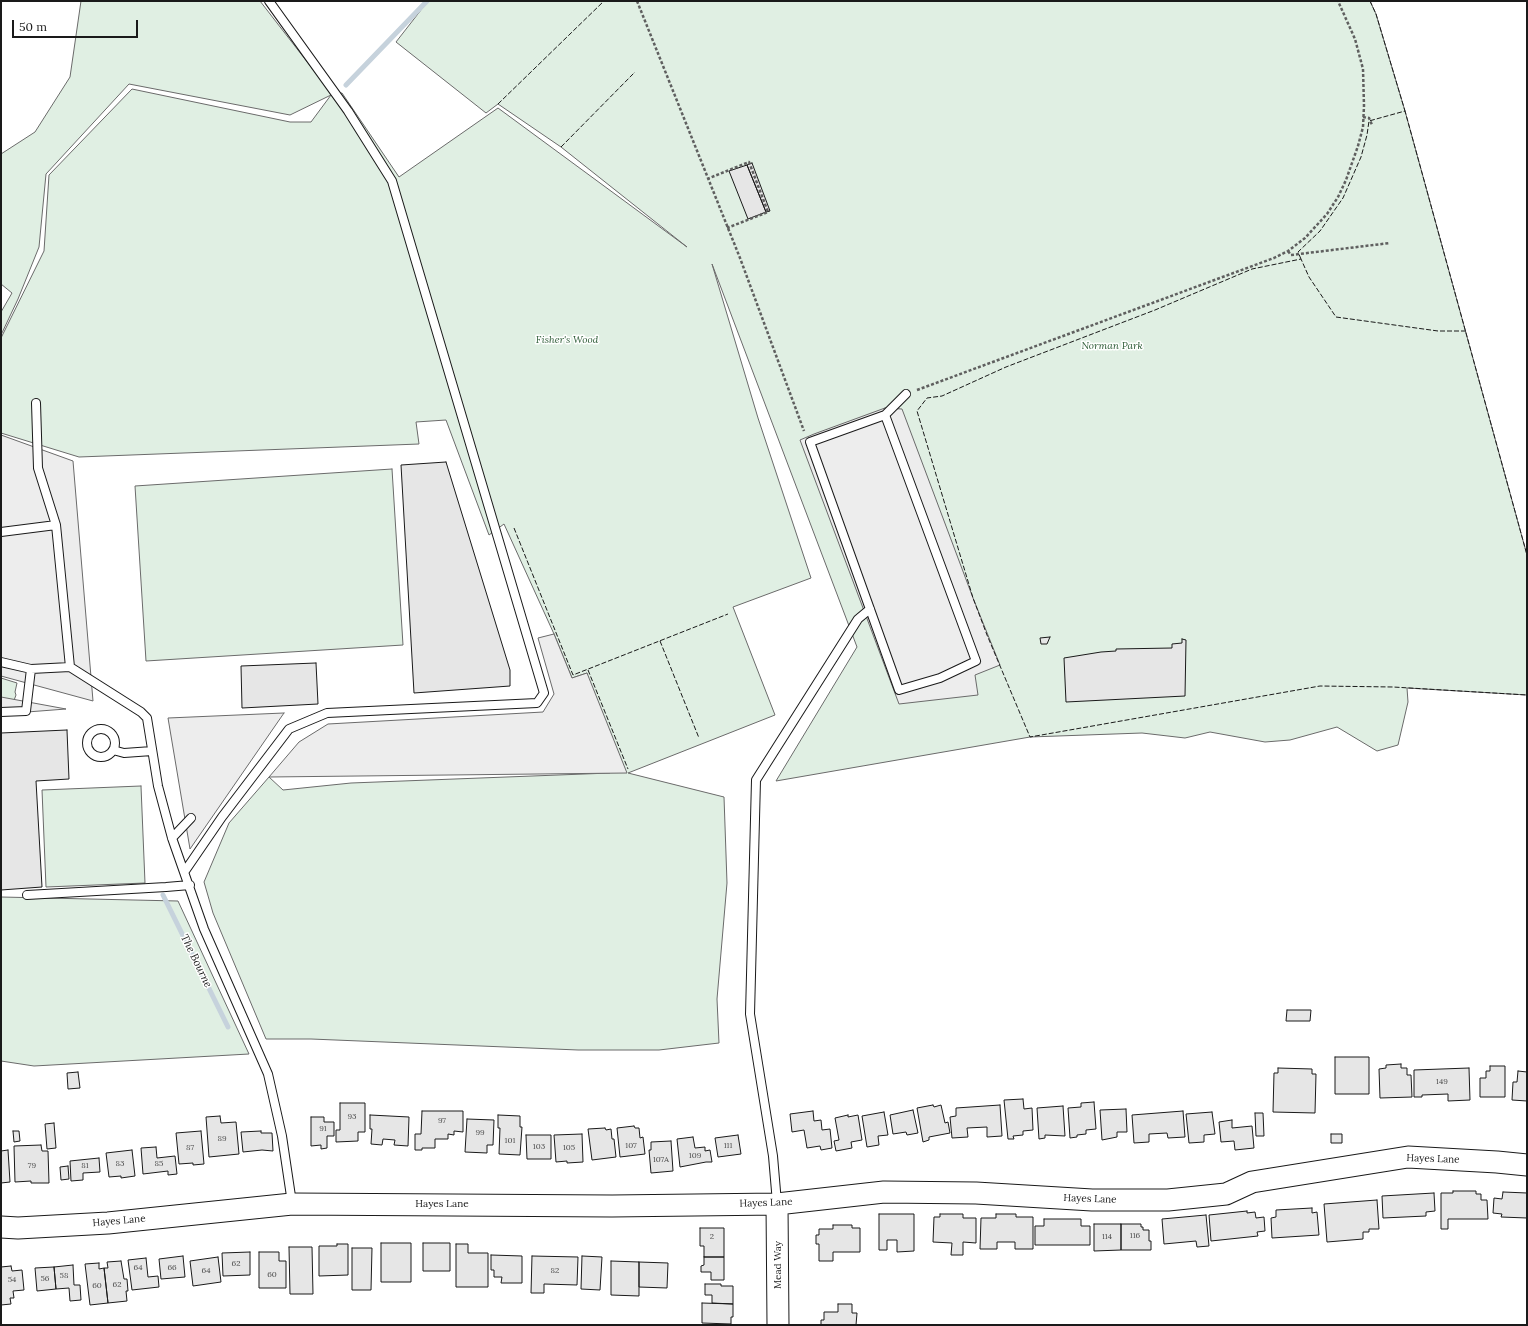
<!DOCTYPE html>
<html>
<head>
<meta charset="utf-8">
<style>
  body { margin:0 }
  #map { position:relative; width:1528px; height:1326px; overflow:hidden; background:#fff; font-family:Lora,serif }
  canvas { display:block }
  .frame { position:absolute; inset:0; border:2px solid #1a1a1a; pointer-events:none }
  .scale { position:absolute; left:12px; top:20px; width:126px; height:18px; box-sizing:border-box; border:2px solid #1a1a1a; border-top:0; padding-left:5px; font-size:12px; line-height:14px; white-space:nowrap; color:#1a1a1a; -webkit-text-stroke:3px #fff; paint-order:stroke }
</style>
</head>
<body>
<div id="map">
<canvas width="1528" height="1326"></canvas>
<div class="frame"></div>
<div class="scale">50 m</div>
</div>
<script>
const ctx = document.querySelector('canvas').getContext('2d');
ctx.lineJoin = 'round';
function fill(path, color) {
  ctx.fillStyle = color;
  ctx.fill(path, 'evenodd');
}
function toPath(rows) {
  const path = new Path2D();
  for (const r of rows) {
    if (r.length === 3) {
      path.moveTo(r[0] + r[2], r[1]);
      path.arc(r[0], r[1], r[2], 0, 2 * Math.PI);
      continue;
    }
    path.moveTo(r[0], r[1]);
    for (let i = 2; i < r.length; i += 2) path.lineTo(r[i], r[i + 1]);
  }
  return path;
}
function trace(path, color, width, dash) {
  ctx.strokeStyle = color;
  ctx.lineWidth = width;
  ctx.lineCap = dash ? 'butt' : 'round';
  ctx.setLineDash(dash || []);
  ctx.stroke(path);
}
function drawText(font, color, halo, rows, align = 'center') {
  ctx.font = font + ' Lora,serif';
  ctx.lineWidth = 3;
  ctx.setLineDash([]);
  ctx.textBaseline = 'middle';
  ctx.strokeStyle = halo;
  ctx.fillStyle = color;
  for (const [text, x, y, turn = 0] of rows) {
    ctx.save();
    ctx.translate(x, y);
    ctx.rotate((+turn || 0) * Math.PI / 180);
    ctx.textAlign = isNaN(turn) ? turn : align;
    if (halo) ctx.strokeText(text, 0, 0);
    ctx.fillText(text, 0, 0);
    ctx.restore();
  }
}
const green = toPath([
  [81,1,260,1,332,94,342,93,399,177,498,108,687,247,561,147,498,104,486,113,396,42,428,1,1370,1,1376,14,1405,111,1527,555,1527,695,1407,688,1408,702,1398,745,1377,751,1337,727,1290,740,1265,742,1210,732,1185,738,1142,733,1030,737,776,781,857,647,712,264,758,418,811,578,733,607,775,715,628,773,724,797,727,883,717,999,719,1043,659,1050,578,1050,311,1039,266,1039,213,913,204,882,229,823,269,777,283,790,351,783,610,773,587,673,572,678,554,634,504,524,489,535,446,420,416,422,419,444,79,457,1,433,1,338,44,251,49,175,132,89,290,122,311,122,331,95,290,115,129,84,46,174,39,247,18,299,1,335,1,312,12,293,1,284,1,154,35,132,70,77,81,1],
  [392,469,403,645,146,661,135,486,392,469],
  [1,678,17,683,15,692,16,695,13,703,1,707,1,678],
  [141,786,145,883,46,887,42,790,141,786],
  [1,897,178,901,249,1054,34,1066,1,1061,1,897]
]);
fill(green, '#e0efe3');
trace(green, '#6a6a6a', 1);
const parking = toPath([
  [885,408,902,409,973,598,1000,665,975,675,978,695,899,704,800,440,814,434,885,408],
  [1,435,73,461,93,701,1,676,1,435],
  [554,634,572,678,587,673,627,773,269,777,299,742,328,724,543,712,554,694,538,638,554,634],
  [1,697,66,709,1,714,1,697],
  [284,713,190,849,168,718,284,713]
]);
fill(parking, '#ededed');
trace(parking, '#6a6a6a', 1);
trace(toPath([
  [346,85,427,1],
  [163,895,228,1027]
]), '#c6d2dc', 5);
const building = toPath([
  [752,163,770,211,766,212,747,165,752,163],
  [747,165,766,212,748,219,729,171,747,165],
  [446,462,510,670,510,686,414,693,401,465,446,462],
  [1050,637,1047,644,1041,644,1040,638,1050,637],
  [1182,639,1186,640,1185,696,1066,702,1064,658,1101,652,1116,651,1116,649,1172,648,1172,644,1182,643,1182,639],
  [316,663,318,704,242,708,241,666,316,663],
  [67,730,69,779,36,781,42,887,1,890,1,733,67,730],
  [1287,1010,1311,1010,1310,1021,1286,1021,1287,1010],
  [1335,1057,1369,1057,1369,1094,1335,1094,1335,1057],
  [1401,1064,1401,1068,1407,1068,1407,1075,1411,1075,1412,1097,1380,1098,1379,1069,1386,1068,1386,1065,1401,1064],
  [1490,1066,1505,1066,1505,1097,1480,1097,1480,1078,1486,1078,1486,1071,1490,1071,1490,1066],
  [1278,1068,1312,1069,1312,1074,1316,1074,1315,1113,1273,1112,1274,1073,1278,1073,1278,1068],
  [1469,1068,1470,1100,1448,1101,1448,1094,1422,1095,1422,1097,1414,1097,1414,1070,1469,1068],
  [1518,1071,1527,1072,1527,1101,1512,1100,1513,1082,1517,1082,1518,1071],
  [78,1072,80,1088,68,1089,67,1073,78,1072],
  [1023,1099,1024,1109,1032,1108,1033,1130,1023,1131,1023,1135,1013,1136,1014,1139,1008,1139,1004,1100,1023,1099],
  [1094,1102,1096,1129,1086,1130,1086,1134,1077,1135,1077,1137,1070,1138,1068,1108,1081,1107,1081,1103,1094,1102],
  [340,1103,365,1103,365,1132,358,1132,358,1141,336,1142,336,1130,340,1130,340,1103],
  [933,1105,934,1107,941,1105,945,1123,948,1122,950,1133,929,1137,929,1140,923,1142,917,1108,933,1105],
  [1000,1105,1002,1136,987,1137,987,1127,967,1128,968,1137,952,1138,950,1117,956,1116,956,1108,1000,1105],
  [1063,1106,1065,1136,1045,1135,1045,1138,1039,1139,1037,1108,1063,1106],
  [1126,1109,1127,1132,1117,1132,1117,1137,1102,1140,1100,1110,1126,1109],
  [913,1110,918,1133,907,1135,906,1132,893,1134,890,1115,913,1110],
  [422,1111,463,1111,463,1132,454,1131,454,1135,448,1134,448,1139,435,1139,435,1148,422,1148,422,1150,415,1150,415,1134,421,1134,422,1111],
  [813,1111,814,1121,821,1120,822,1130,830,1129,832,1148,821,1150,820,1146,807,1148,804,1130,792,1132,790,1114,813,1111],
  [1183,1111,1185,1137,1168,1138,1167,1133,1149,1134,1149,1142,1134,1143,1132,1115,1183,1111],
  [884,1112,888,1135,878,1136,879,1145,867,1147,862,1116,884,1112],
  [1212,1112,1215,1134,1204,1135,1204,1142,1189,1143,1186,1114,1212,1112],
  [1255,1113,1263,1113,1264,1136,1256,1136,1255,1113],
  [370,1115,409,1117,408,1146,394,1145,395,1140,383,1139,382,1145,371,1144,372,1129,370,1129,370,1115],
  [498,1115,520,1116,520,1127,522,1127,520,1155,499,1154,500,1128,498,1128,498,1115],
  [848,1115,848,1117,858,1115,862,1140,851,1142,852,1148,836,1151,834,1141,839,1140,835,1118,848,1115],
  [220,1116,221,1123,236,1122,239,1154,209,1157,206,1117,220,1116],
  [311,1117,324,1117,324,1122,334,1122,334,1136,327,1136,327,1148,321,1149,321,1145,311,1146,311,1117],
  [467,1119,494,1120,493,1145,487,1145,487,1153,465,1152,467,1119],
  [1232,1120,1232,1128,1252,1126,1254,1148,1235,1150,1234,1141,1221,1142,1219,1122,1232,1120],
  [54,1123,56,1148,47,1149,45,1124,54,1123],
  [634,1126,635,1128,639,1128,640,1138,643,1137,645,1154,620,1157,617,1128,634,1126],
  [605,1128,606,1130,611,1129,612,1139,614,1139,616,1157,592,1160,588,1129,605,1128],
  [13,1131,19,1131,20,1141,14,1142,13,1131],
  [201,1131,204,1164,193,1165,193,1163,179,1164,176,1133,201,1131],
  [261,1131,261,1133,272,1133,273,1151,262,1150,243,1152,241,1132,261,1131],
  [582,1134,583,1162,567,1163,567,1161,556,1162,554,1135,582,1134],
  [1331,1134,1342,1134,1342,1143,1331,1143,1331,1134],
  [526,1135,551,1135,551,1159,527,1159,526,1135],
  [738,1135,741,1154,718,1157,715,1138,738,1135],
  [693,1137,695,1148,705,1147,705,1151,710,1150,712,1162,706,1162,680,1167,677,1139,693,1137],
  [671,1141,673,1171,651,1173,649,1150,651,1150,651,1142,671,1141],
  [41,1145,42,1151,48,1151,49,1183,31,1183,31,1181,15,1182,14,1146,41,1145],
  [156,1147,157,1158,175,1156,177,1174,168,1175,168,1171,143,1174,141,1148,156,1147],
  [8,1150,10,1182,1,1183,1,1151,8,1150],
  [132,1150,135,1176,121,1178,121,1176,109,1177,106,1153,132,1150],
  [99,1158,100,1172,83,1173,83,1180,71,1181,70,1161,99,1158],
  [68,1166,69,1179,61,1180,60,1167,68,1166],
  [1453,1191,1476,1191,1476,1194,1481,1194,1481,1200,1487,1200,1488,1219,1448,1219,1448,1229,1441,1229,1441,1193,1453,1193,1453,1191],
  [1503,1192,1527,1193,1527,1218,1501,1217,1502,1214,1493,1213,1494,1198,1502,1199,1503,1192],
  [1434,1193,1435,1211,1426,1212,1426,1216,1383,1218,1382,1196,1434,1193],
  [1377,1200,1379,1229,1369,1229,1369,1232,1363,1232,1363,1239,1327,1242,1324,1204,1377,1200],
  [1312,1208,1312,1213,1317,1212,1319,1235,1272,1238,1271,1218,1276,1217,1276,1210,1312,1208],
  [1247,1211,1247,1213,1255,1212,1256,1218,1264,1217,1265,1231,1257,1232,1258,1236,1211,1241,1209,1215,1247,1211],
  [879,1214,914,1214,914,1251,897,1252,897,1240,887,1240,887,1250,879,1250,879,1214],
  [940,1214,963,1214,963,1218,976,1218,976,1243,963,1242,963,1255,951,1255,952,1243,933,1242,934,1217,940,1217,940,1214],
  [996,1214,1016,1214,1016,1217,1033,1217,1033,1249,1015,1249,1015,1242,997,1242,997,1249,980,1249,981,1218,996,1218,996,1214],
  [1206,1215,1209,1246,1197,1247,1196,1241,1164,1244,1162,1219,1206,1215],
  [1044,1219,1081,1219,1081,1226,1090,1226,1090,1245,1035,1245,1035,1226,1044,1226,1044,1219],
  [1094,1224,1121,1224,1121,1250,1094,1251,1094,1224],
  [1121,1224,1141,1224,1141,1227,1143,1227,1143,1230,1149,1230,1149,1241,1151,1241,1151,1250,1121,1250,1121,1224],
  [833,1225,852,1225,852,1228,860,1228,860,1252,833,1252,833,1261,819,1261,819,1244,816,1244,816,1235,819,1235,819,1229,833,1229,833,1225],
  [700,1228,724,1228,724,1257,704,1257,704,1246,700,1246,700,1228],
  [381,1243,411,1243,411,1282,381,1282,381,1243],
  [423,1243,450,1243,450,1271,423,1271,423,1243],
  [337,1244,348,1244,348,1275,319,1276,319,1246,337,1246,337,1244],
  [456,1244,468,1244,468,1253,488,1253,488,1287,456,1287,456,1244],
  [289,1247,312,1247,313,1294,290,1294,289,1247],
  [352,1248,372,1248,371,1290,352,1290,352,1248],
  [250,1252,250,1275,223,1276,222,1253,250,1252],
  [259,1252,279,1252,279,1261,286,1261,286,1288,259,1288,259,1252],
  [491,1255,522,1256,522,1283,501,1283,502,1277,494,1277,494,1270,491,1270,491,1255],
  [183,1256,185,1277,161,1279,159,1259,183,1256],
  [532,1256,578,1257,577,1285,544,1284,544,1293,531,1293,532,1256],
  [582,1256,602,1257,600,1290,581,1289,582,1256],
  [218,1257,221,1282,193,1286,190,1261,218,1257],
  [704,1257,724,1257,724,1280,711,1280,711,1272,701,1272,701,1266,704,1265,704,1257],
  [146,1258,148,1277,158,1276,159,1287,132,1290,128,1260,146,1258],
  [121,1261,124,1279,127,1279,128,1291,126,1291,127,1301,108,1303,104,1268,108,1268,107,1262,121,1261],
  [611,1261,639,1262,639,1296,611,1295,611,1261],
  [639,1262,668,1263,667,1288,639,1287,639,1262],
  [99,1263,99,1269,104,1268,108,1303,90,1305,85,1264,99,1263],
  [73,1265,74,1285,80,1285,81,1300,70,1301,69,1288,56,1289,54,1267,73,1265],
  [11,1266,12,1271,22,1270,24,1290,13,1291,14,1298,10,1298,11,1304,1,1305,1,1267,11,1266],
  [54,1267,56,1289,37,1291,35,1268,54,1267],
  [705,1284,721,1284,721,1286,733,1286,733,1304,712,1303,712,1295,705,1295,705,1284],
  [702,1303,733,1304,733,1317,731,1317,731,1324,702,1323,702,1303],
  [838,1304,852,1304,852,1313,857,1313,856,1325,821,1325,821,1320,824,1320,824,1312,838,1312,838,1304]
]);
fill(building, '#e6e6e6');
trace(building, '#1a1a1a', 1);
const lane = toPath([
  [36,403,38,468,56,525],
  [885,415,976,661,940,678,899,690,810,442,885,415],
  [885,415,906,394],
  [1,532,56,525,70,667],
  [1,662,31,669,70,667,141,712,147,718,158,786,172,838,204,929,268,1074,282,1136,292,1203],
  [1,712,26,711,31,669],
  [101,743,14],
  [113,750,124,753,152,751],
  [172,838,191,818],
  [185,871,222,817,289,729,327,713,537,703,544,693,392,181,348,111,269,1],
  [27,895,166,887,190,885],
  [777,1203,773,1156,750,1014,756,780,858,619,870,609]
]);
const secondary = toPath([
  [777,1204,778,1325],
  [1,1227,18,1228,108,1223,292,1204,612,1206,777,1204,884,1192,976,1193,1092,1200,1168,1200,1226,1194,1252,1182,1408,1157,1497,1162,1527,1165]
]);
trace(lane, '#1a1a1a', 10);
trace(secondary, '#1a1a1a', 23);
trace(toPath([
  [637,1,740,258,804,431],
  [1363,117,1369,118,1372,125],
  [707,179,749,162,768,212,727,228],
  [1288,251,1291,255,1390,243],
  [917,390,1274,258,1288,251,1305,238,1327,214,1338,197,1346,180,1358,146,1363,127,1364,106,1363,69,1355,39,1338,1]
]), '#5f5f5f', 2.5, [3, 2]);
trace(lane, '#fff', 8);
trace(secondary, '#fff', 21);
trace(toPath([
  [1370,1,1376,14,1405,111],
  [498,104,604,1],
  [561,147,635,72],
  [1301,259,1298,252,1320,231,1343,198,1361,157,1367,135,1369,121,1405,111,1527,555],
  [1466,331,1438,331,1336,317,1309,277,1301,259,1252,269,1155,310,1006,367,942,396,927,398,917,411,973,598,987,635,1030,737,1320,686,1393,687,1527,695],
  [514,528,573,675,728,614],
  [660,641,699,738],
  [588,670,628,769]
]), '#1a1a1a', 1, [5, 2]);
drawText('8px', '#4d4d4d', null, [
  ["149",1442,1082],
  ["93",352,1117],
  ["97",442,1121],
  ["91",323,1129],
  ["99",480,1133],
  ["89",222,1139],
  ["101",510,1141],
  ["107",631,1146],
  ["111",728,1146],
  ["103",539,1147],
  ["87",190,1148],
  ["105",569,1148],
  ["109",695,1156],
  ["107A",661,1160],
  ["83",120,1164],
  ["85",159,1164],
  ["79",32,1166],
  ["81",85,1166],
  ["116",1135,1236],
  ["2",712,1237],
  ["114",1107,1237],
  ["62",236,1264],
  ["64",138,1268],
  ["66",172,1268],
  ["64",206,1271],
  ["82",555,1271],
  ["60",272,1275],
  ["58",64,1276],
  ["56",45,1279],
  ["54",12,1280],
  ["62",117,1285],
  ["60",97,1286]
]);
drawText('italic 10px', '#2b5a34', '#fff', [
  ["Fisher's Wood",567,340],
  ["Norman Park",1112,346]
]);
drawText('10px', '#1a1a1a', '#fff', [
  ["Hayes Lane",1433,1159,2],
  ["Hayes Lane",1090,1199,2],
  ["Hayes Lane",766,1203,-2],
  ["Hayes Lane",442,1204],
  ["Hayes Lane",119,1221,-5],
  ["Mead Way",778,1265,-90]
]);
drawText('italic 11px', '#1a1a1a', '#fff', [
  ["The Bourne",196,961,64]
]);
</script>
</body>
</html>
